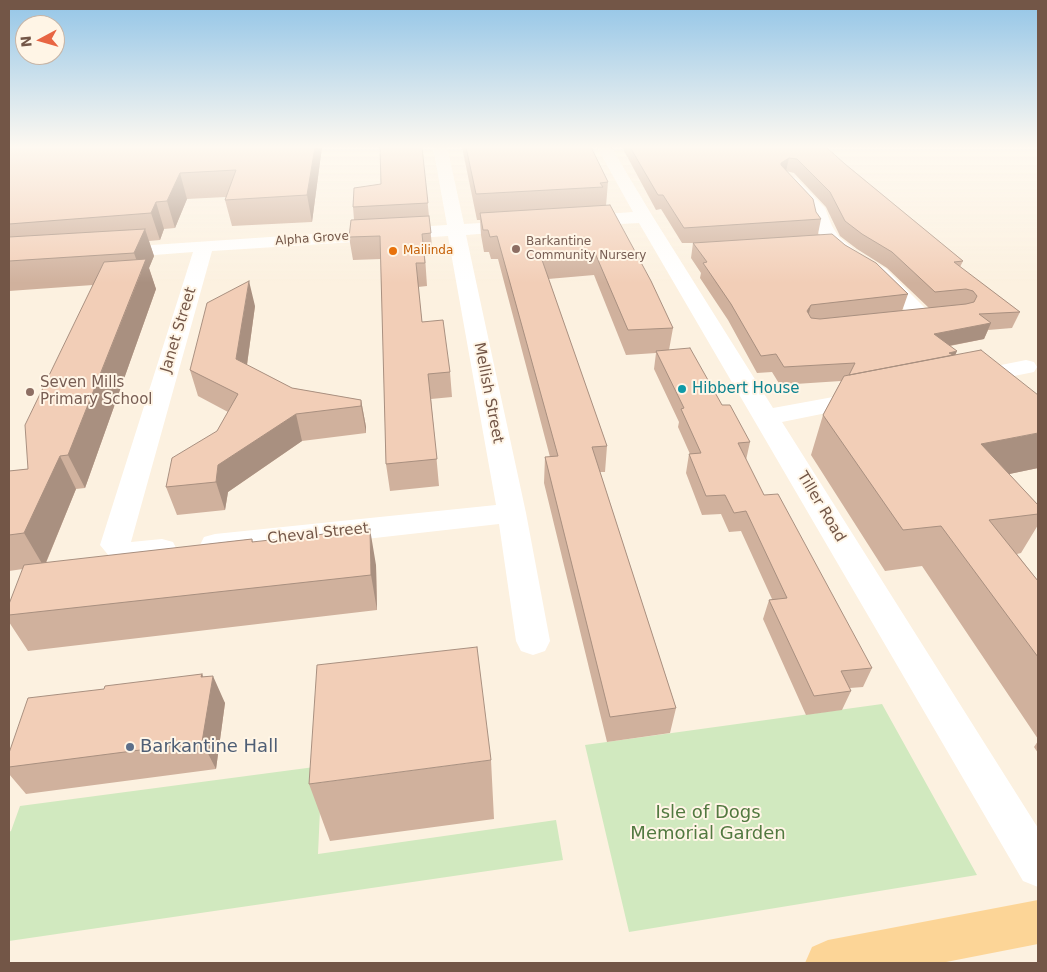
<!DOCTYPE html>
<html>
<head>
<meta charset="utf-8">
<style>
  body { margin:0 }
  #map { position:relative; width:1047px; height:972px; overflow:hidden; background:#fcf1e0; font-family:"DejaVu Sans",sans-serif }
  canvas { display:block }
  .frame { position:absolute; inset:0; border:10px solid #735647; pointer-events:none }
  .north { position:absolute; left:15px; top:15px; width:50px; height:50px; box-sizing:border-box; background:#fff5e6; border:1px solid #c7b5a6; border-radius:50%; rotate:264deg; font-size:14px; font-weight:700; line-height:20px; text-align:center; color:#735647 }
  .north::after { content:''; display:block; margin:auto; width:18px; height:22px; background:#e86543; clip-path:polygon(50% 0,100% 100%,50% 72%,0 100%) }
</style>
</head>
<body>
<div id="map">
<canvas width="1047" height="972"></canvas>
<div class="frame"></div>
<div class="north">N</div>
</div>
<script>
const ctx = document.querySelector('canvas').getContext('2d');
ctx.lineJoin = 'round';
function fill(path, color) {
  ctx.fillStyle = color;
  ctx.fill(path, 'evenodd');
}
function toPath(rows) {
  const path = new Path2D();
  for (const r of rows) {
    path.moveTo(r[0], r[1]);
    for (let i = 2; i < r.length; i += 2) path.lineTo(r[i], r[i + 1]);
  }
  return path;
}
function trace(path, color, width, dash) {
  ctx.strokeStyle = color;
  ctx.lineWidth = width;
  ctx.lineCap = dash ? 'butt' : 'round';
  ctx.setLineDash(dash || []);
  ctx.stroke(path);
}
function drawText(font, color, halo, rows, align = 'center') {
  ctx.font = font + ' "DejaVu Sans",sans-serif';
  ctx.lineWidth = 4;
  ctx.setLineDash([]);
  ctx.textBaseline = 'middle';
  ctx.strokeStyle = halo;
  ctx.fillStyle = color;
  for (const [text, x, y, turn = 0] of rows) {
    ctx.save();
    ctx.translate(x, y);
    ctx.rotate((+turn || 0) * Math.PI / 180);
    ctx.textAlign = isNaN(turn) ? turn : align;
    if (halo) ctx.strokeText(text, 0, 0);
    ctx.fillText(text, 0, 0);
    ctx.restore();
  }
}
fill(toPath([
  [882,704,977,875,629,932,585,745],
  [322,766,318,854,556,820,563,860,9,941,9,832,11,831,20,806]
]), '#d1e9bf');
fill(toPath([
  [433,147,447,147,464,224,516,221,522,222,525,226,522,230,516,231,466,235,526,513,550,641,545,651,533,655,521,651,516,641,499,524,215,556,204,553,200,545,204,537,215,534,496,505,448,236,212,251,131,542,162,539,173,542,177,550,173,558,162,561,125,565,114,562,100,545,193,252,115,258,108,256,106,252,108,248,447,225,433,147],
  [597,147,611,147,653,217,773,408,866,391,875,393,878,398,875,403,866,405,782,422,1038,828,1038,887,1023,881,639,223,579,226,573,225,570,221,573,217,579,216,633,212,597,147],
  [790,176,796,178,825,208,832,226,839,237,856,251,886,269,934,317,930,321,923,323,916,321,872,277,842,259,827,245,814,226,811,213,782,181,790,176],
  [1026,360,1034,362,1037,367,1034,372,969,385,961,383,957,378,961,373,1026,360]
]), '#fff');
fill(toPath([
  [1038,900,1038,944,941,963,805,963,812,947,828,940,1038,900]
]), '#fcd597');
fill(toPath([
  [9,147,322,147,312,222,232,226,225,200,226,197,187,199,175,228,164,229,160,240,149,241,154,256,149,268,156,289,85,488,76,489,46,563,252,539,253,542,376,565,377,610,28,651,9,622,9,604,23,569,9,571,9,471,28,469,93,285,9,291],
  [422,147,433,256,425,256,427,286,418,287,422,322,450,372,452,397,431,399,439,486,390,491,386,464,381,259,353,260,349,237,354,220,353,207,381,184],
  [462,147,591,147,608,182,606,206,673,328,669,350,722,405,750,442,746,460,764,495,872,668,863,687,850,688,851,691,842,710,806,715,763,619,769,600,772,599,741,531,729,532,721,514,702,515,686,473,689,454,690,454,678,427,679,422,654,369,656,353,626,355,594,275,548,279,607,446,605,472,600,472,676,708,670,733,607,742,544,483,545,457,550,457,498,259,491,259,489,252,484,252,481,235,480,220,477,220],
  [622,147,826,147,845,164,963,261,960,267,1020,312,1012,328,988,330,984,339,950,346,956,355,1038,468,1009,474,1038,505,1038,525,1021,553,1017,554,1038,581,1038,739,922,566,885,571,811,455,823,415,841,381,780,385,772,372,757,373,728,320,700,278,701,273,691,258,693,243,682,243,661,209,656,210],
  [786,171,794,173,826,207,840,236,857,249,887,268,929,308,902,311,908,294,845,245,818,234,821,219],
  [255,306,247,365,292,388,361,400,366,427,366,433,302,441,228,492,225,510,177,515,166,487,217,431,228,412,198,396,190,370],
  [202,674,203,677,225,703,216,769,26,794,9,774,9,753,104,689],
  [1038,741,1038,753,1034,747],
  [491,760,494,819,330,841,309,784]
]), '#d0b19d');
fill(toPath([
  [315,147,322,147,312,222,307,195],
  [789,158,786,171,778,176,781,163],
  [180,173,187,199,175,228,167,201],
  [156,202,164,229,160,240,151,213],
  [145,229,154,256,149,268,156,289,85,488,68,455,141,273,134,253],
  [249,281,255,306,244,386,236,359],
  [811,305,807,321,807,311],
  [991,323,984,339,927,350,934,334],
  [957,351,950,368,949,353],
  [361,400,366,427,366,433,361,406],
  [296,414,302,441,228,492,225,510,216,482,218,465],
  [1038,433,1038,468,962,484,981,444],
  [60,456,76,489,44,567,24,533],
  [370,529,376,565,377,610,371,575],
  [202,674,210,693,213,676,225,703,216,769,202,742,201,677]
]), '#a99080');
const building = toPath([
  [9,147,315,147,307,195,225,200,236,170,180,173,167,201,156,202,151,213,9,224,9,147],
  [380,147,422,147,428,203,353,207,354,188,381,184,380,147],
  [466,147,591,147,608,182,600,183,603,187,476,194,466,147],
  [630,147,826,147,845,164,963,261,954,262,1020,312,979,314,991,323,934,334,957,351,949,353,953,355,849,375,855,363,784,367,776,354,761,356,731,304,703,263,707,262,693,243,832,234,845,245,876,263,908,294,811,305,807,311,811,318,820,319,966,304,974,302,977,296,973,291,966,289,935,292,892,252,862,234,845,221,830,192,797,159,789,158,781,163,781,165,813,199,816,212,821,219,684,228,663,195,658,195,630,147],
  [610,205,651,281,673,328,628,330,595,253,541,257,607,446,592,447,676,708,610,717,545,457,558,456,497,236,490,237,488,230,483,230,480,213,610,205],
  [429,216,431,233,422,234,425,263,416,263,422,322,443,320,450,372,428,374,437,459,386,464,380,236,349,237,351,220,429,216],
  [145,229,134,253,9,261,9,237,145,229],
  [146,259,68,455,60,456,24,533,9,535,9,471,28,469,25,425,104,262,146,259],
  [249,281,236,359,292,388,361,400,361,406,296,414,218,465,216,482,166,487,172,458,217,431,238,394,190,370,207,303,249,281],
  [690,348,722,405,730,405,750,442,738,443,764,495,778,494,872,668,841,671,851,691,814,696,769,600,787,598,746,511,734,513,725,495,706,496,689,454,701,453,681,409,684,408,656,351,690,348],
  [981,350,1038,395,1038,433,981,444,1038,505,1038,514,989,520,1038,581,1038,657,941,526,903,530,823,415,844,376,981,350],
  [370,529,371,575,9,615,9,604,24,565,252,539,252,542,370,529],
  [477,647,491,760,309,784,317,665,477,647],
  [202,674,201,677,213,676,202,742,9,767,9,753,28,698,104,689,105,686,202,674]
]);
fill(building, '#f2ceb7');
trace(building, '#a99080', 1);
const sky = ctx.createLinearGradient(0, 0, 0, 283);
sky.addColorStop(0, '#93c5e7');
sky.addColorStop(0.52, '#fef9f1');
sky.addColorStop(1, '#fef9f100');
ctx.fillStyle = sky;
ctx.fillRect(0, 0, 1047, 283);
for (const [x, y, r, color] of [
  [516,249,5,"#8d6e63"],
  [393,251,5,"#e8710a"],
  [682,389,5,"#0f9aa8"],
  [30,392,5,"#8d6e63"],
  [130,747,5,"#5c6f8a"]
]) {
  const dot = new Path2D();
  dot.arc(x, y, r, 0, 2 * Math.PI);
  ctx.fillStyle = color;
  ctx.fill(dot);
  trace(dot, '#fff5e6', 2);
}
drawText('12px', '#735647', '#fff5e6', [
  ["Alpha Grove",312,239,-4]
]);
drawText('12px', '#785e54', '#fff5e6', [
  ["Barkantine",526,242],
  ["Community Nursery",526,256]
], 'left');
drawText('12px', '#c56008', '#fff5e6', [
  ["Mailinda",403,251]
], 'left');
drawText('15px', '#735647', '#fff5e6', [
  ["Janet Street",179,330,-73],
  ["Mellish Street",488,393,79],
  ["Tiller Road",821,507,59],
  ["Cheval Street",318,534,-6]
]);
drawText('15px', '#785e54', '#fff5e6', [
  ["Seven Mills",40,383],
  ["Primary School",40,400]
], 'left');
drawText('15px', '#0d838f', '#fff5e6', [
  ["Hibbert House",692,389]
], 'left');
drawText('18px', '#4e5e75', '#fff5e6', [
  ["Barkantine Hall",140,747]
], 'left');
drawText('18px', '#527940', '#fff5e6', [
  ["Isle of Dogs",708,813],
  ["Memorial Garden",708,834]
]);
</script>
</body>
</html>
